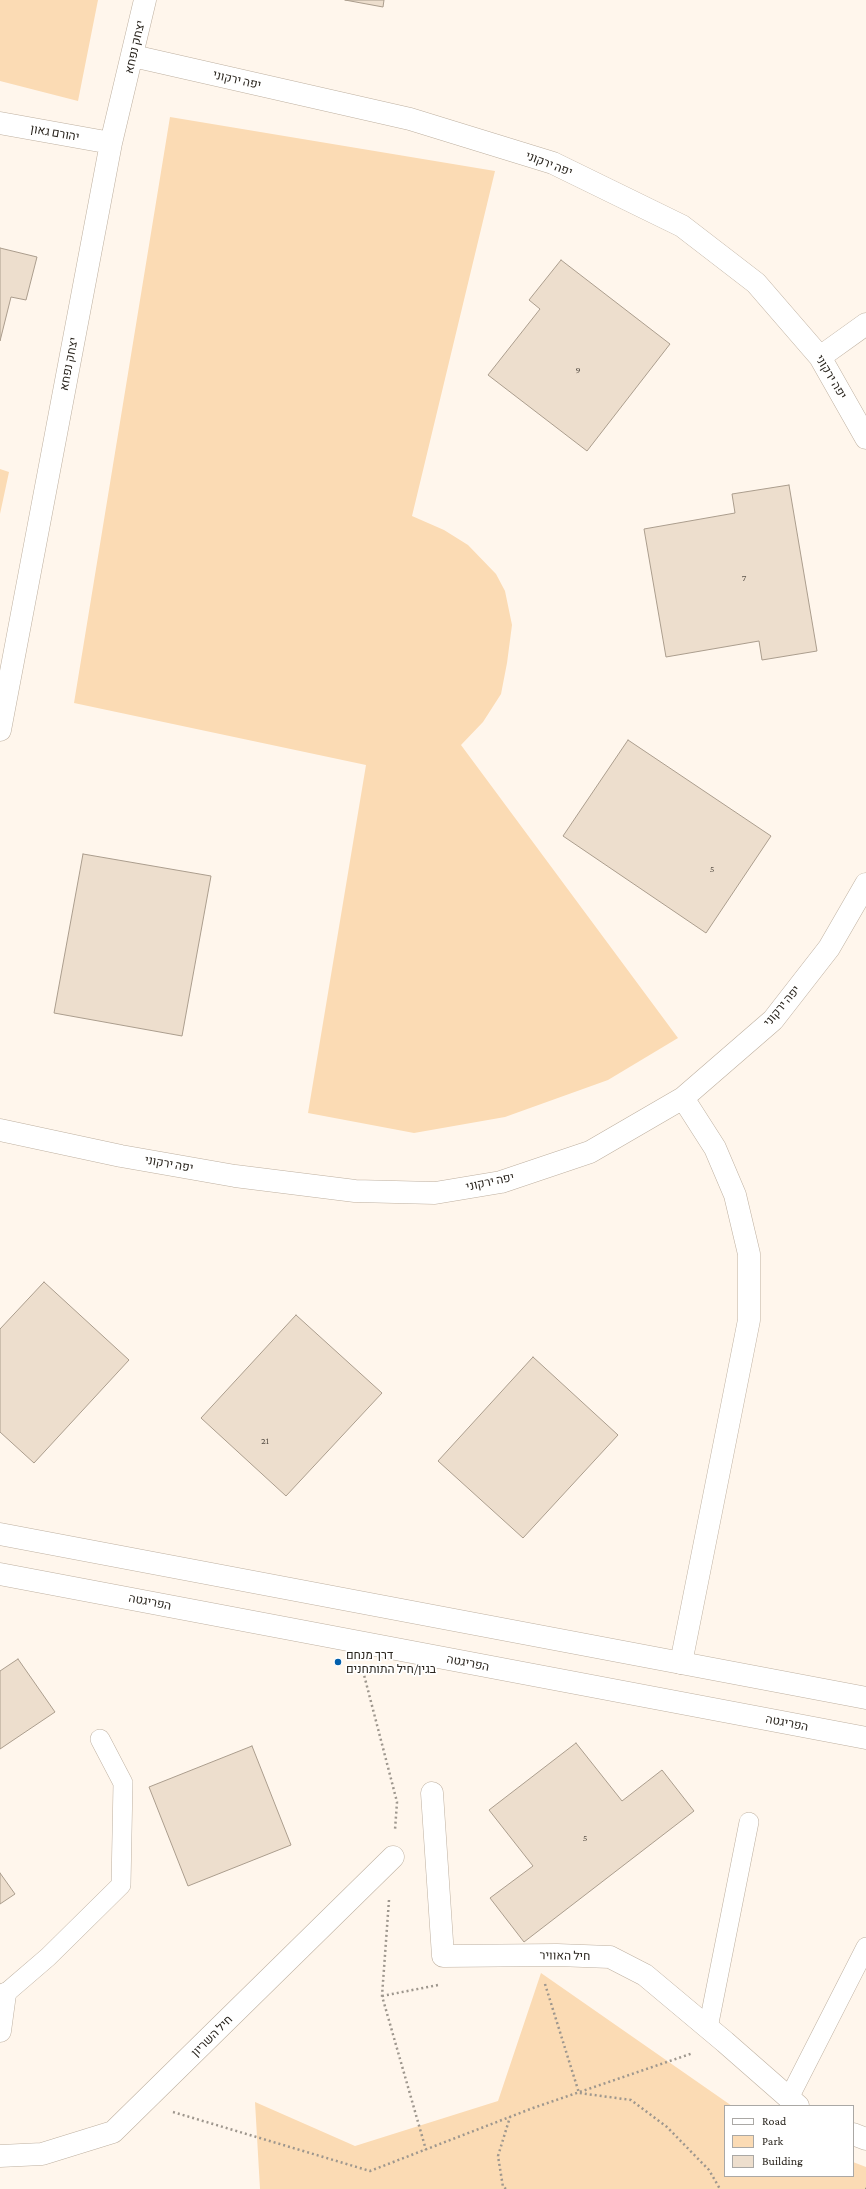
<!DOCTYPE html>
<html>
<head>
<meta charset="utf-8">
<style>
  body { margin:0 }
  #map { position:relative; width:866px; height:2189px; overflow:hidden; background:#fff6ec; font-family:"Crimson Pro",serif }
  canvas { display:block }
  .legend { position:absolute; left:724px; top:2105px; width:130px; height:72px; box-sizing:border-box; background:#fff; border:1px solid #aaa8a5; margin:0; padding:5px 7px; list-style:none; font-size:12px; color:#2a251e }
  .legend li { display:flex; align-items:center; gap:8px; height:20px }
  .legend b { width:20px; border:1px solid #aaa8a5 }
</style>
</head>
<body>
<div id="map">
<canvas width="866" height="2189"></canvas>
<ul class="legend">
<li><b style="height:5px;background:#fff"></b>Road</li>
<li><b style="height:11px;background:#fbdbb4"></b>Park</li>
<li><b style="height:11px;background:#eddecd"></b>Building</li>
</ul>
</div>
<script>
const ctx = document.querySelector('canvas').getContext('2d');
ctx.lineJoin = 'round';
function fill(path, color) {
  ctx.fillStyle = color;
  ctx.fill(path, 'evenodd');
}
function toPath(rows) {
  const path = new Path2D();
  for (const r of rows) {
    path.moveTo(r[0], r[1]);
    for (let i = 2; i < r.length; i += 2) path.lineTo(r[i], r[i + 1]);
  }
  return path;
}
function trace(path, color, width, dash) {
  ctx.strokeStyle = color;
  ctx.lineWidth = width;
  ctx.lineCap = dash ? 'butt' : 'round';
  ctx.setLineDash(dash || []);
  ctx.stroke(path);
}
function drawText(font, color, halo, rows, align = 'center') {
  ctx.font = font + ' "Crimson Pro",Heebo,serif';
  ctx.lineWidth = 3.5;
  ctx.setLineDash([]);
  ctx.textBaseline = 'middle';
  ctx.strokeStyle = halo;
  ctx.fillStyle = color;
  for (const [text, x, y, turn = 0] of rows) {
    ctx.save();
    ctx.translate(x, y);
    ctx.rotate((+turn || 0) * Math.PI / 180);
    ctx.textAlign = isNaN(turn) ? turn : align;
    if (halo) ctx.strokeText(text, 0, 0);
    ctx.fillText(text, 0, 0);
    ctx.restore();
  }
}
fill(toPath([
  [0,0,98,0,78,101,0,81],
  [170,117,495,171,412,516,444,530,468,545,496,574,505,591,512,625,507,663,501,694,483,722,461,745,678,1038,608,1080,505,1117,414,1133,308,1113,366,765,74,703],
  [0,469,9,472,0,514],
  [541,1973,732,2106,725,2106,725,2176,853,2176,853,2162,866,2167,866,2189,260,2189,255,2102,355,2146,498,2101]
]), '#fbdbb4');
const building = toPath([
  [345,0,384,0,383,7,345,0],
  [0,248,37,257,26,300,11,297,0,341,0,248],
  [561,260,670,344,587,451,488,375,540,309,529,300,561,260],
  [789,485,817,651,762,660,759,641,666,657,644,529,735,513,732,494,789,485],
  [628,740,771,836,706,933,563,836,628,740],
  [83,854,211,876,182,1036,54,1013,83,854],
  [44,1282,129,1360,34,1463,0,1432,0,1329,44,1282],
  [296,1315,382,1393,286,1496,201,1418,296,1315],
  [533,1357,618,1435,523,1538,438,1461,533,1357],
  [18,1659,55,1712,0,1749,0,1671,18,1659],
  [576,1743,622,1801,662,1770,694,1811,524,1942,490,1898,533,1866,489,1810,576,1743],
  [252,1746,291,1845,188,1886,149,1787,252,1746],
  [0,1873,15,1894,0,1904,0,1873]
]);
fill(building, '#eddecd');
trace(building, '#ab9d8d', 1);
const service = toPath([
  [5,1994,48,1957,121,1885,123,1783,100,1739],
  [708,2028,749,1822],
  [789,2098,866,1947]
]);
const minor = toPath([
  [133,56,410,119,553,163,682,226,756,283,820,357,866,438],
  [0,123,111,143],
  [820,357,866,324],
  [0,730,111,143,145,0],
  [0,1130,121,1156,235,1176,355,1191,435,1193,501,1182,590,1152,683,1098,773,1020,829,948,866,884],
  [681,1663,749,1320,749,1254,735,1195,715,1148,683,1098],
  [432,1793,443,1956,557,1955,610,1957,645,1975,725,2042,798,2106],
  [0,2031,5,1994],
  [853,2134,866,2139],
  [0,2156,42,2154,113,2132,393,1857]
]);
const tertiary = toPath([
  [0,1534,866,1698],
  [0,1574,866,1738]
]);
trace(service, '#beb0a0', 20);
trace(minor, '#beb0a0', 23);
trace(tertiary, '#beb0a0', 23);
trace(toPath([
  [363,1671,397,1802,395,1830],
  [389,1900,382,1996,426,2150],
  [545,1984,579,2093,631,2100,667,2127,709,2170,720,2189],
  [382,1996,438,1985],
  [173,2112,370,2171,533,2108,693,2053],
  [506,2189,503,2187,498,2156,510,2117],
  [865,2189,866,2189]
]), '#9e978e', 2.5, [2, 3]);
trace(service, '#fff', 19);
trace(minor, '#fff', 22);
trace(tertiary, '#fff', 22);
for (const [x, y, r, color] of [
  [338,1662,4,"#025fac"]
]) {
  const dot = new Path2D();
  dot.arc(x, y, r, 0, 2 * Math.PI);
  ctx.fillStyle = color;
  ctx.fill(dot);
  trace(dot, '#fff', 1.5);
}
drawText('10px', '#5b534a', null, [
  ["9",578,370],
  ["7",744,578],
  ["5",712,869],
  ["21",265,1441],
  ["5",585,1838]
]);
drawText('12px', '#2a251e', '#fff', [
  ["יצחק נפחא",135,47,-77],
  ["יפה ירקוני",237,80,13],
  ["יהורם גאון",55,133,10],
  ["יפה ירקוני",549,164,21],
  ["יצחק נפחא",69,364,-79],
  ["יפה ירקוני",831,377,59],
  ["יפה ירקוני",782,1006,-50],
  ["יפה ירקוני",169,1164,10],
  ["יפה ירקוני",490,1182,-12],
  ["הפריגטה",150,1602,11],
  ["הפריגטה",468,1663,11],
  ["הפריגטה",787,1723,11],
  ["חיל האוויר",565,1956,1],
  ["חיל השריון",212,2036,-45]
]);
drawText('12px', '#2a251e', '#fff', [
  ["דרך מנחם",346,1655],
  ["בגין/חיל התותחנים",346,1669]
], 'left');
</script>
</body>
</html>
